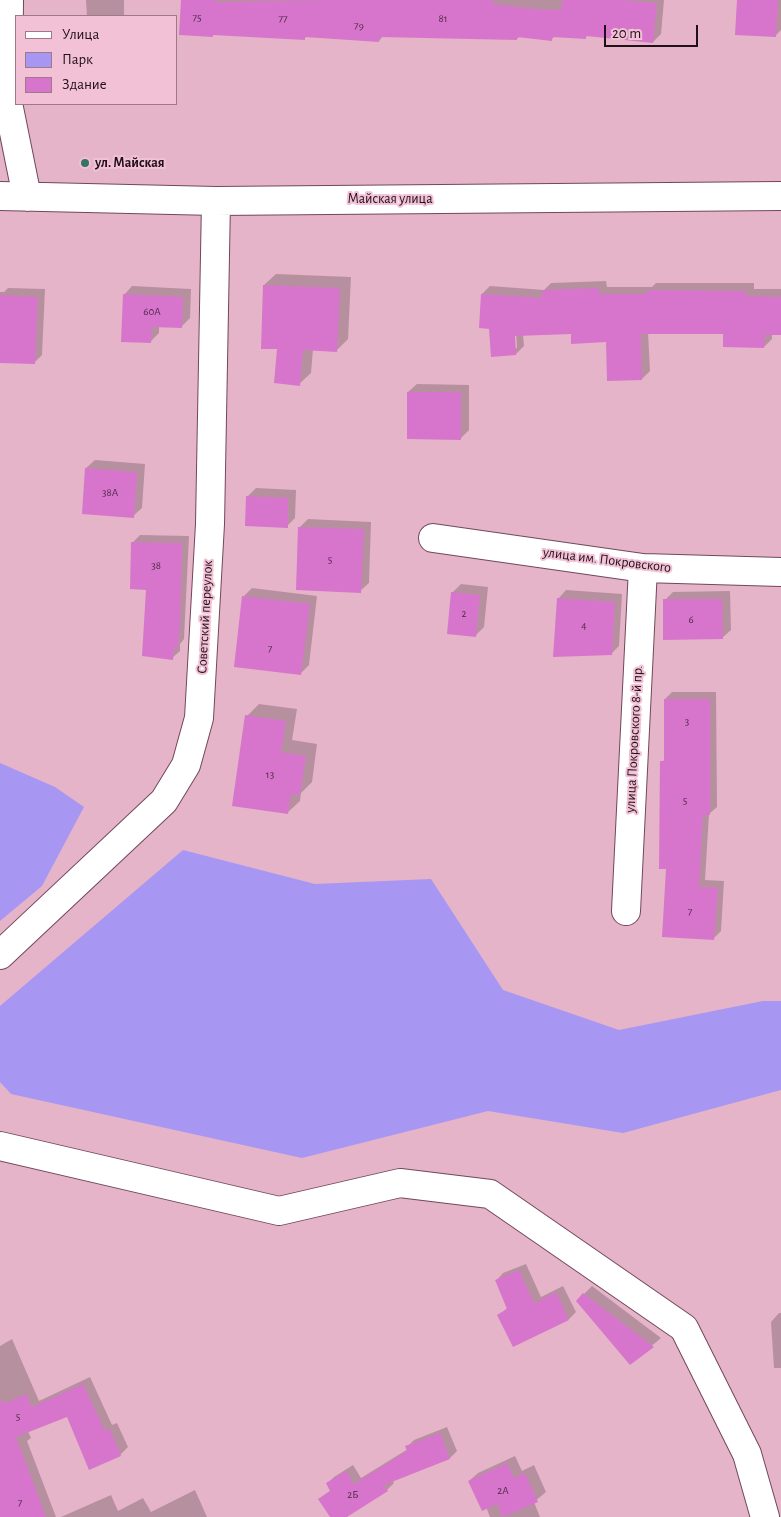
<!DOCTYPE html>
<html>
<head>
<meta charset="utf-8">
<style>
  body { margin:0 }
  #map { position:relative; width:781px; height:1517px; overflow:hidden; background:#e5b4c8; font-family:"Alegreya Sans",sans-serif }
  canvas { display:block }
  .legend { position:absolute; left:15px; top:15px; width:162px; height:90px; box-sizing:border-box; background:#f2c1d5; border:1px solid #9e7a89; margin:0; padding:6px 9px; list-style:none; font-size:15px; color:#211018 }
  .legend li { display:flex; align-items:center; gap:10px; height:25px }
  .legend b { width:25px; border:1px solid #9e7a89 }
  .scale { position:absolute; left:604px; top:25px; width:94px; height:22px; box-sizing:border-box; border:2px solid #211018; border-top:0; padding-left:6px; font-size:15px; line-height:18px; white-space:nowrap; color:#211018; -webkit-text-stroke:4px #f2c1d5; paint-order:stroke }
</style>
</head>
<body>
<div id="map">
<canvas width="781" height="1517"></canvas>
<ul class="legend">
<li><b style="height:6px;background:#fff"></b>Улица</li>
<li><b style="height:14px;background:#a896f3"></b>Парк</li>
<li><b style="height:14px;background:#d675cb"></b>Здание</li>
</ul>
<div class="scale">20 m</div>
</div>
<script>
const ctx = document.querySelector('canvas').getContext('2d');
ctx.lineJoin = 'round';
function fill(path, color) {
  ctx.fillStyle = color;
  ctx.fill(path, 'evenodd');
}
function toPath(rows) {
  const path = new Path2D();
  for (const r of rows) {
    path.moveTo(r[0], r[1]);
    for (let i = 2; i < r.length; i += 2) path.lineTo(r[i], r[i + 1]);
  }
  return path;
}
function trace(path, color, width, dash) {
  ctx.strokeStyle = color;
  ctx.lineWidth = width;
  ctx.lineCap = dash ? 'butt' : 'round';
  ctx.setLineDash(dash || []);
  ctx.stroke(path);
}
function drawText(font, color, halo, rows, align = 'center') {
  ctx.font = font + ' "Alegreya Sans",sans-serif';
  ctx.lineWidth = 4;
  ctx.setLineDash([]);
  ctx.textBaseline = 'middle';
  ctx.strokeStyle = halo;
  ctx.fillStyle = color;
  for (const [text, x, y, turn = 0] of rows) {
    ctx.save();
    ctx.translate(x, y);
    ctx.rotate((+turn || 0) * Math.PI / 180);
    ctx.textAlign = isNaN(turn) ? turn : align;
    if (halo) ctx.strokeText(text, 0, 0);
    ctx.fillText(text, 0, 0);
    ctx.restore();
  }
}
fill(toPath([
  [0,763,55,787,84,807,42,886,0,921],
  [183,850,315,884,431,879,503,990,619,1030,763,1001,781,1001,781,1090,623,1133,488,1111,302,1158,11,1094,0,1082,0,1006]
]), '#a896f3');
fill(toPath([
  [86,0,124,0,124,16,87,16],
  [182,0,664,0,661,34,653,42,588,35,585,38,555,36,551,40,520,36,517,39,384,35,379,41,307,36,305,38,215,33,212,36],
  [738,0,781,0,781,30,775,36],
  [276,274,351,277,348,339,337,350,313,349,311,373,299,384,279,348,264,285],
  [606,281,607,287,652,287,656,283,754,283,754,289,781,289,781,334,772,334,772,339,764,347,724,333,648,332,650,371,642,379,607,341,572,333,523,335,524,346,516,354,491,328,480,327,482,294,490,286,544,290,551,283],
  [514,330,516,330,517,348,514,348],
  [132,286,191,289,190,318,181,327,159,326,159,333,151,341,124,295],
  [8,288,45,289,42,355,34,363,0,362,0,292,4,292],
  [417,384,469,385,469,430,460,439,408,392],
  [95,460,145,464,142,508,133,516,86,468],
  [256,488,296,490,295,518,287,526,247,497],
  [308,519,371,522,369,583,360,591,300,527],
  [140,535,189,536,184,639,180,644,180,651,172,658,133,542],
  [461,584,488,587,484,627,476,635,452,593],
  [252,588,317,596,309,665,300,674,244,596],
  [566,590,622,594,619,646,611,654,558,599],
  [730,591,731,630,722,638,665,600,673,592],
  [672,692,716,692,717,807,709,814,705,880,724,881,721,931,714,938,667,868,662,762,665,759,665,699],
  [259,704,297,709,292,740,317,744,312,782,301,793,300,801,287,813,247,716],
  [526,1264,541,1297,563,1286,576,1312,569,1319,514,1346,499,1316,508,1307,496,1281,503,1273],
  [592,1286,661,1338,630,1364,577,1301],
  [779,1313,781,1313,781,1368,774,1368,771,1322],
  [12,1339,39,1401,90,1377,112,1425,117,1423,128,1447,120,1455,90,1468,67,1415,28,1431,31,1438,27,1441,56,1517,0,1517,0,1346],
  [447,1427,457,1451,450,1458,392,1480,394,1483,387,1490,344,1517,331,1517,320,1499,331,1490,327,1484,334,1477,353,1465,361,1478,408,1449,407,1447,414,1440],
  [515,1456,522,1471,534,1465,546,1492,534,1502,540,1517,490,1517,486,1507,469,1481,478,1473],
  [195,1490,207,1517,61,1517,111,1495,118,1511,143,1498,151,1512]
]), '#0003');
fill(toPath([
  [181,0,215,0,215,2,328,0,493,0,493,4,535,9,561,10,562,0,618,0,657,3,653,43,586,36,586,39,552,37,552,41,517,37,517,40,379,37,379,42,305,37,305,40,213,35,213,37,179,35],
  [737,0,778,0,776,37,735,35],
  [263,285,340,288,337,352,303,350,300,386,274,383,277,349,261,349],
  [599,288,599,294,647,294,647,290,746,291,746,296,781,297,781,335,765,335,764,348,723,347,723,334,641,334,642,380,607,381,606,342,571,344,571,334,515,336,516,355,491,357,489,329,479,328,481,294,542,298,542,290],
  [123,294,183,297,182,328,152,327,151,343,121,342],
  [0,295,38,297,35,364,0,363],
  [407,392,461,392,461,440,407,439],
  [85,468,137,472,134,518,82,514],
  [246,496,288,498,288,528,245,526],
  [298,527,364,529,361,593,296,590],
  [131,542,182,543,180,621,178,648,174,648,173,660,142,656,146,590,130,589],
  [451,592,480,595,476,637,447,634],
  [242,596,310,604,301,675,234,667],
  [557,598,615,602,612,655,553,657],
  [663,599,722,599,723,639,663,640],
  [664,699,710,699,710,815,703,815,699,887,718,888,714,940,662,937,666,869,659,869,660,761,664,761],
  [245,715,286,721,281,752,306,756,300,795,291,794,288,814,232,806],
  [519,1270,534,1303,556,1292,569,1320,513,1347,497,1315,507,1309,495,1280],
  [583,1293,654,1347,630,1365,576,1301],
  [83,1384,105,1431,110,1429,121,1456,89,1470,67,1417,16,1437,46,1517,0,1517,0,1401,3,1400,4,1404,26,1394,32,1407],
  [440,1433,450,1459,384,1485,388,1491,347,1517,330,1517,318,1499,330,1491,326,1483,346,1471,354,1484,407,1451,405,1446],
  [507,1463,514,1478,525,1473,538,1502,503,1517,497,1504,482,1511,468,1481]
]), '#d675cb');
const minor = toPath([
  [433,538,643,568,781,572],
  [626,911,643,568],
  [0,1146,279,1211,400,1183,490,1194,684,1328,747,1454,765,1517]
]);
const tertiary = toPath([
  [9,0,8,103,27,197],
  [0,196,216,201,781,196],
  [0,955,164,801,186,765,199,718,210,524,216,201]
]);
trace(minor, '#71485a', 30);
trace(tertiary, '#71485a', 30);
trace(minor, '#fff', 28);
trace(tertiary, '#fff', 28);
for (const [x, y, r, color] of [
  [85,163,5,"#367562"]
]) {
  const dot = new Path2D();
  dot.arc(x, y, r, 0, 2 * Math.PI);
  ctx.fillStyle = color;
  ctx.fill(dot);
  trace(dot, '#f2c1d5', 2);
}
drawText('11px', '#4e2945', null, [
  ["75",197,18],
  ["77",283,19],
  ["81",443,19],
  ["79",359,26],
  ["60А",152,312],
  ["38А",110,493],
  ["5",330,560],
  ["38",156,566],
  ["2",464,614],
  ["6",691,620],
  ["4",584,626],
  ["7",270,649],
  ["3",687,722],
  ["13",270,775],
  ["5",685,801],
  ["7",690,912],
  ["5",18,1417],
  ["2А",503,1491],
  ["2Б",353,1495],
  ["7",20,1503]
]);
drawText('bold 14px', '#211018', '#f2c1d5', [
  ["ул. Майская",95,163]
], 'left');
drawText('14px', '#211018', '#f2c1d5', [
  ["Майская улица",390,199],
  ["улица им. Покровского",607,560,7],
  ["Советский переулок",205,617,-87],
  ["улица Покровского 8-й пр.",634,739,-87]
]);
</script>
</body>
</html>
